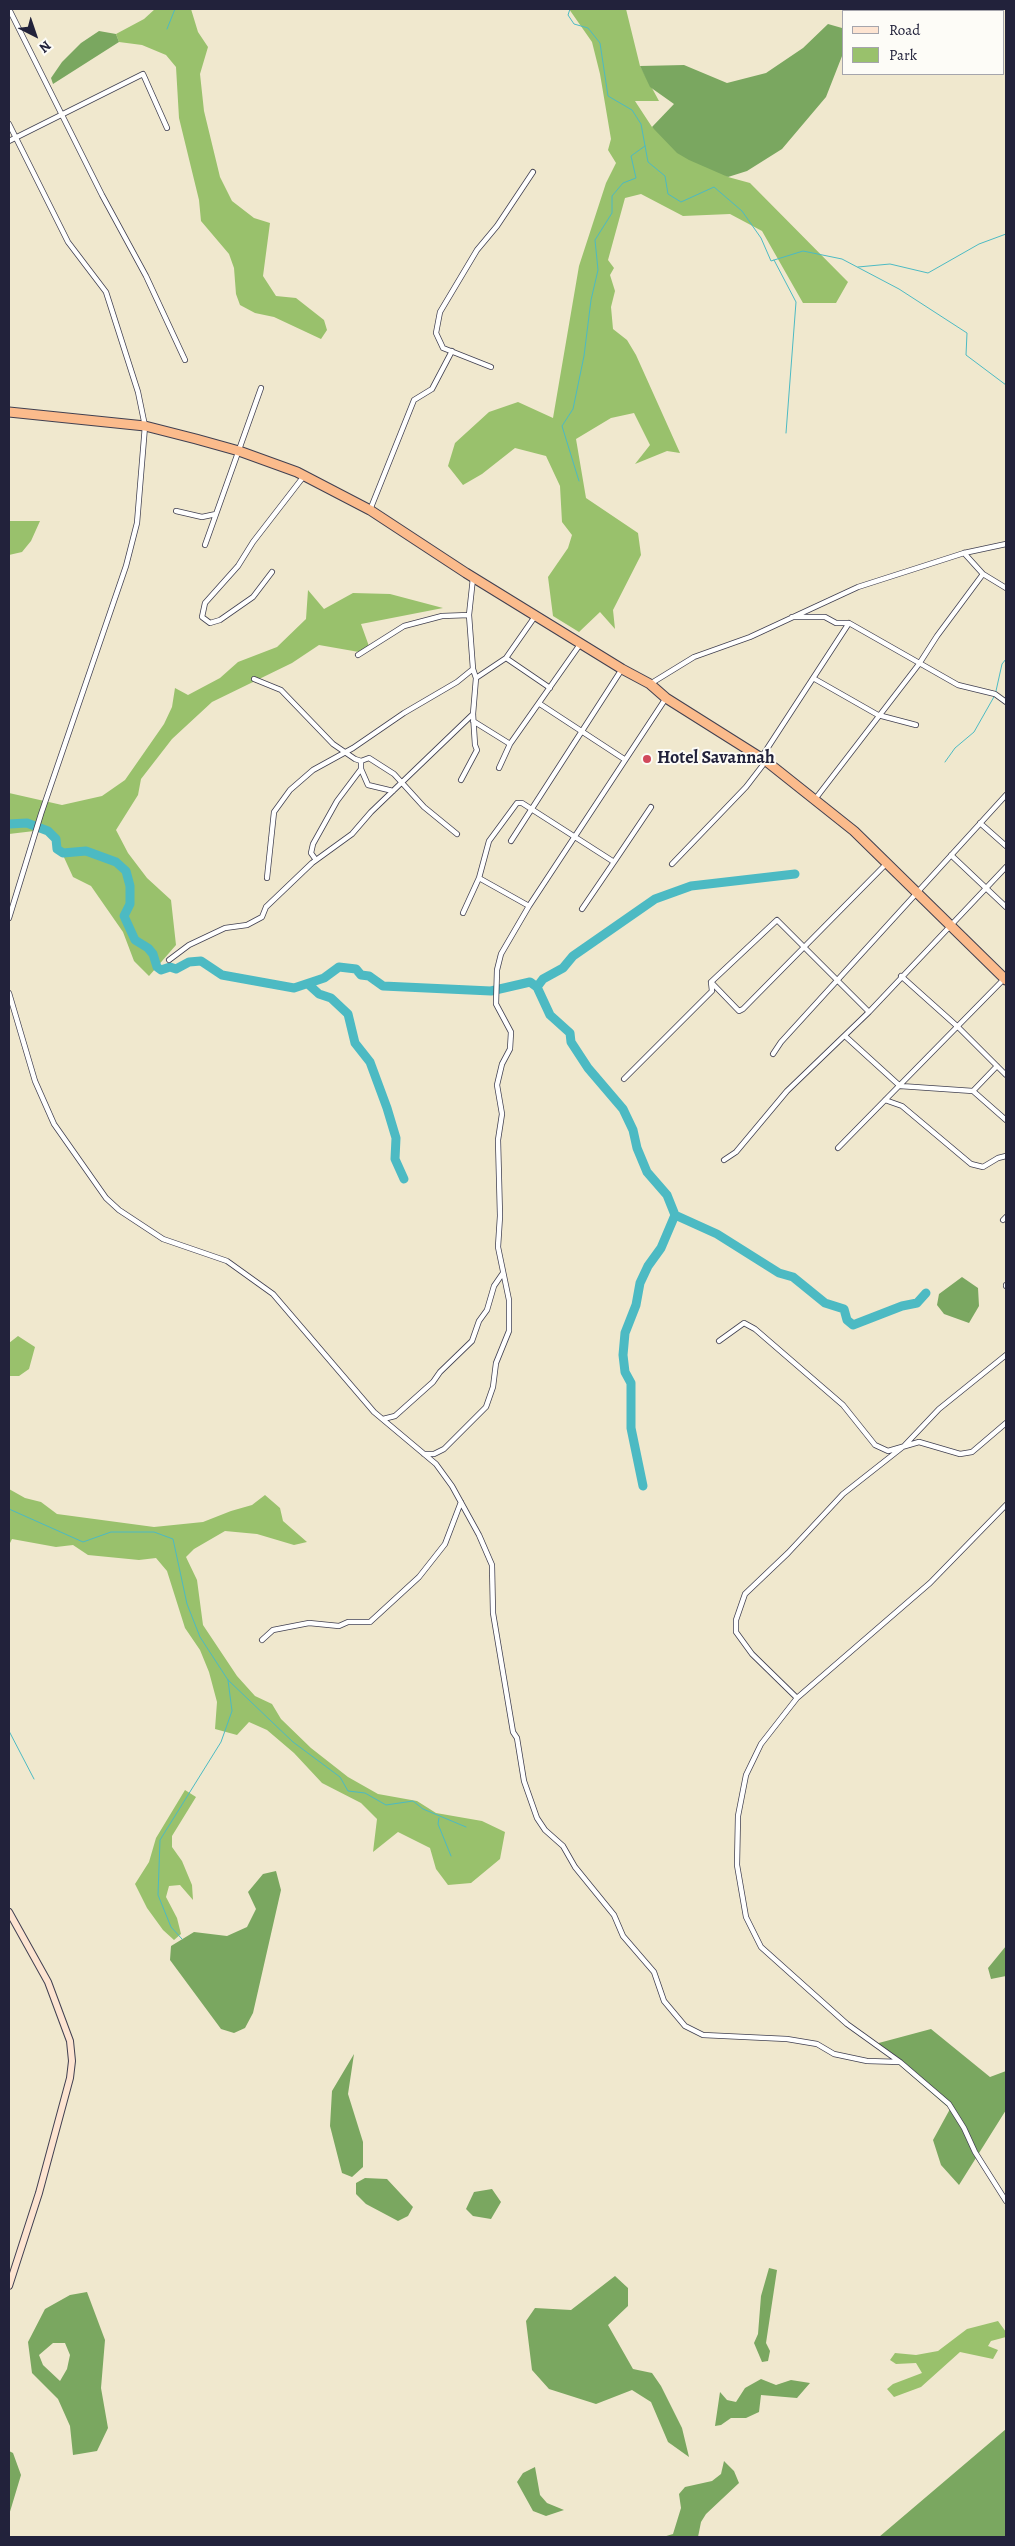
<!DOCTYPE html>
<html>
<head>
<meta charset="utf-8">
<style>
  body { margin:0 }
  #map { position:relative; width:1015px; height:2546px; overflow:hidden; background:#f0e8ce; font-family:Alegreya,serif }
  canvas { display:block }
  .frame { position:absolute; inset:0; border:10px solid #22223b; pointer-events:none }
  .legend { position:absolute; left:842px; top:10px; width:162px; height:65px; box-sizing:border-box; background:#fdfcf7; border:1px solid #a5a5ac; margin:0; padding:6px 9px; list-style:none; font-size:15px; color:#22223b }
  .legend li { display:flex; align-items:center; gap:10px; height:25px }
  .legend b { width:25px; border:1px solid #a5a5ac }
  .north { position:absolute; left:10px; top:10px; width:50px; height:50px; -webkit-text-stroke:4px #fdfcf7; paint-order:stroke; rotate:139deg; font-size:14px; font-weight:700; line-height:20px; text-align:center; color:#22223b }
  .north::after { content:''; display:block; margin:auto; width:18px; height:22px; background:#22223b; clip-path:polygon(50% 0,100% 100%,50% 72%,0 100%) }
</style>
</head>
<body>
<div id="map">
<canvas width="1015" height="2546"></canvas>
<div class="frame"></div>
<ul class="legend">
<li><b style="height:6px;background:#fde4d1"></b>Road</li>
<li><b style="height:14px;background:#99c16c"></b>Park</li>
</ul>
<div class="north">N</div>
</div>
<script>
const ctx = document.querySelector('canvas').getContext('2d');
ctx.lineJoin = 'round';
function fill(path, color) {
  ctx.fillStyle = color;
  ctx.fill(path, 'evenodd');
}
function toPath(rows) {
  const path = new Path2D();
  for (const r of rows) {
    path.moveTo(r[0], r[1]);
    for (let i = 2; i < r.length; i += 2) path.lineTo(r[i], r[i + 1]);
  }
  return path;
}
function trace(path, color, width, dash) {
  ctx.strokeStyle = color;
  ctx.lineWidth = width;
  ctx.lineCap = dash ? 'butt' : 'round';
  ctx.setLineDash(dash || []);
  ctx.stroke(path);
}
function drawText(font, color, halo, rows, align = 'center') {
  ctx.font = font + ' Alegreya,serif';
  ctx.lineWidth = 4;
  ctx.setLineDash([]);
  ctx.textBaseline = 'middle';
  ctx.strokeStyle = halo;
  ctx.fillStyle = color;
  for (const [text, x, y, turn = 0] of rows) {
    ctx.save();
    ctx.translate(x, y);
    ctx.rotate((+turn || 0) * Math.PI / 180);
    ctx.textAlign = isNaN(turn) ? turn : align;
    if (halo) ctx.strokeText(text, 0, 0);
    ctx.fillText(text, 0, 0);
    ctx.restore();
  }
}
fill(toPath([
  [155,9,191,9,198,32,208,47,200,74,204,111,220,177,232,201,254,218,270,223,263,276,276,296,296,298,324,320,327,330,321,339,274,317,255,313,240,305,236,294,234,268,229,254,201,221,199,200,179,118,176,67,166,55,142,45,119,42,116,34,144,19],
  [569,9,626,9,640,66,659,101,635,101,652,127,728,177,750,183,848,282,836,303,803,303,762,231,730,214,683,216,641,194,625,198,608,260,614,268,610,275,615,291,611,307,613,329,627,340,636,355,680,453,667,451,635,464,650,445,634,413,611,418,576,439,586,498,638,533,641,555,613,610,615,629,600,612,579,632,553,616,548,577,568,548,572,535,562,522,560,486,546,456,515,448,482,474,463,485,448,466,455,443,489,412,518,402,553,418,579,266,606,183,616,163,608,150,611,139,600,74,592,42],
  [9,521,40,521,31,541,22,552,9,555],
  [308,590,324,609,353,593,390,594,443,608,361,624,370,649,359,652,319,645,292,663,212,702,172,739,141,779,138,795,116,830,128,853,147,878,171,900,176,945,149,976,134,961,123,932,91,886,73,877,51,829,9,834,9,793,62,805,102,796,125,780,164,724,172,707,175,688,188,695,220,678,238,662,277,647,306,619],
  [18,1336,35,1347,29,1369,19,1376,10,1376,9,1343],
  [9,1489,25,1498,41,1502,57,1514,154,1527,203,1522,231,1511,252,1505,265,1495,280,1508,283,1521,307,1542,294,1545,257,1534,225,1531,194,1549,186,1557,197,1580,203,1625,237,1676,255,1696,272,1704,281,1719,311,1748,348,1777,378,1794,417,1801,436,1813,482,1821,505,1832,500,1859,471,1883,448,1885,436,1869,430,1848,398,1832,373,1852,377,1819,361,1803,322,1783,294,1753,267,1730,249,1722,237,1735,215,1729,217,1702,209,1672,200,1650,185,1628,167,1571,156,1558,139,1560,88,1555,73,1545,56,1547,12,1539,9,1545],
  [185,1790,196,1797,172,1836,172,1847,182,1861,192,1885,193,1900,180,1885,169,1886,166,1897,177,1918,181,1934,174,1940,163,1930,147,1908,135,1884,149,1862,156,1838],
  [998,2321,1006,2332,1006,2337,991,2341,988,2346,998,2350,993,2359,960,2352,921,2387,894,2397,887,2389,893,2384,922,2373,916,2363,896,2364,890,2360,895,2353,916,2355,938,2351,967,2329]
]), '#99c16c');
fill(toPath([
  [828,24,842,28,844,51,826,97,782,149,747,171,728,177,689,160,677,153,652,127,674,104,650,87,640,66,684,65,727,83,766,73,803,48],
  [99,31,116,34,119,42,53,84,51,78,62,62,81,43],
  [962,1277,978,1288,979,1306,969,1323,944,1314,937,1305,939,1294],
  [276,1871,281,1890,253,2013,245,2028,234,2033,221,2029,170,1960,171,1946,194,1932,227,1936,247,1927,256,1909,248,1892,263,1874],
  [1006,1946,1006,1976,991,1979,988,1968],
  [931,2029,990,2077,1006,2071,1006,2110,959,2185,941,2165,933,2140,950,2109,875,2044],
  [354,2054,348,2094,363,2142,363,2167,352,2177,342,2173,330,2126,332,2091],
  [365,2178,387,2179,413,2207,408,2216,398,2221,366,2204,356,2194,356,2183],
  [492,2189,501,2202,491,2219,473,2216,466,2209,474,2192],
  [769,2268,777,2270,766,2343,770,2351,768,2361,762,2362,754,2343,758,2334,761,2296],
  [615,2276,628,2288,628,2306,608,2325,633,2369,652,2373,661,2386,682,2428,689,2457,668,2442,651,2402,632,2390,596,2404,549,2389,532,2370,526,2321,535,2308,571,2310],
  [87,2292,105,2340,101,2388,108,2428,97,2451,73,2455,70,2426,58,2399,32,2373,28,2342,45,2309,70,2295],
  [53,2343,65,2343,70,2355,67,2369,60,2381,43,2365,39,2355],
  [761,2379,776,2385,791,2380,810,2383,797,2398,761,2395,759,2412,746,2418,731,2418,721,2425,715,2426,720,2392,727,2400,736,2402,745,2388],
  [1006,2429,1006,2537,879,2537],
  [9,2451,13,2453,21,2475,9,2515],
  [724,2461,734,2471,739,2483,706,2514,701,2522,698,2537,663,2537,673,2534,681,2508,679,2494,685,2487,712,2481,721,2474],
  [535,2467,540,2495,547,2503,564,2510,546,2516,533,2511,517,2482,523,2473]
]), '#7aa760');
trace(toPath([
  [570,9,568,15,574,24,588,28,600,43,608,96,632,110,641,124,648,162,665,176,668,194,681,202,714,187,742,211,761,238,771,261,803,251,842,259,899,289,967,333,966,355,1006,385],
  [167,29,175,9],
  [774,260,796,302,786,433],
  [858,267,890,264,928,273,979,244,1006,234],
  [579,481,562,426,573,409,584,356,591,300,598,270,595,240,612,213,612,196,623,183,636,178,631,156,645,146],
  [996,691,1002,664,1006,659],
  [945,762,955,748,974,732,995,695],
  [9,1509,83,1542,111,1532,154,1532,173,1539,187,1604,200,1637,228,1680,293,1742,340,1777,348,1791,365,1793,386,1805,413,1801,423,1809,466,1827],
  [9,1731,34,1779],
  [439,1818,438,1824,451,1856],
  [182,1939,171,1927,158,1895,160,1840,221,1742,232,1711,228,1680]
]), '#4cbac3', 1);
trace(toPath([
  [9,824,27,823,48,831,56,839,57,849,63,853,86,851,116,862,126,871,130,886,130,904,124,916,135,940,148,948,153,954,157,967,161,970,170,967,176,969,189,962,201,961,222,975,294,988,324,978,339,967,356,969,361,975,369,976,383,986,491,991,530,982,537,987,550,1015,570,1033,571,1042,588,1068,623,1109,633,1130,637,1148,647,1172,667,1195,675,1215,717,1234,779,1273,793,1277,825,1303,844,1309,847,1320,853,1325,902,1306,917,1303,926,1293],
  [308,984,319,994,331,998,348,1014,355,1043,370,1062,387,1108,396,1138,395,1159,404,1179],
  [537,987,543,979,563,968,573,956,655,899,691,886,795,874],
  [643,1486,631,1428,631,1383,625,1372,623,1355,625,1333,636,1305,640,1283,648,1266,661,1248,675,1215]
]), '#4cbac3', 9);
const street = toPath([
  [9,9,102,195,146,276,185,360],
  [9,124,68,242,106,292,138,392,145,426,137,523,126,566,41,814,9,918],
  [9,141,143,74,167,128],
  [491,367,443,348,436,333,440,312,477,250,497,226,533,172],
  [370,510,414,400,432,389,452,351],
  [176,511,202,517,216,514],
  [205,545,261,388],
  [964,553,983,574,1006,588],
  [272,572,253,597,220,620,210,623,202,617,205,603,238,566,253,542,304,476],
  [792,617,825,617,836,623,849,623,958,685,995,694,1006,702],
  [358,655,404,626,442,616,469,615],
  [506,658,550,688],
  [476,678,506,658,536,615],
  [813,678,878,715,916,725],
  [254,679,281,690,333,744,355,759,361,761,369,758,394,774,424,807,457,834],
  [650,684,694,657,750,637,858,587,964,553,1006,544],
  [540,704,624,759],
  [473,721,510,744],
  [761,758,849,623],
  [361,761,361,769,368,785,393,791],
  [499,768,510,744,581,643],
  [461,780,477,750,475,745,473,714,476,678,473,669,469,615,473,578],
  [816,798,919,664,937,636,983,574],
  [980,823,1006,846],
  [511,841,622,669],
  [951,855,1006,907],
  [316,860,311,853,313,844,337,801,361,769],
  [614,862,651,807],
  [672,864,746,787,766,761],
  [267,878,274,812,290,790,313,770,353,748,404,713,457,682,473,669],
  [479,878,529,906],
  [463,913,479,878,489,841,517,803,522,803,614,862,582,909],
  [169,960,189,945,225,928,247,925,262,917,266,907,312,863,352,834,371,812,473,714],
  [901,976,958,1027,1006,1075],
  [711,982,739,1011,743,1009,887,863],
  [9,993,35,1081,54,1124,106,1198,119,1210,163,1239,227,1261,273,1294,374,1412,436,1464,452,1486,479,1535,492,1565,493,1613,513,1732,517,1738,524,1781,537,1818,545,1830,563,1846,575,1867,614,1915,623,1936,654,1972,664,2001,685,2026,703,2035,787,2039,817,2044,834,2054,867,2061,900,2062],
  [845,1036,900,1086,973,1091,1006,1120],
  [773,1054,781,1042,1006,795],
  [624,1079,712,991,711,982,777,920,869,1012],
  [973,1091,997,1066],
  [885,1100,902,1106,971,1164,983,1167,998,1158,1006,1156],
  [838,1148,1005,978],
  [724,1160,736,1152,787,1091,869,1012,1006,867],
  [1003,1220,1006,1217],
  [1006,1286,1006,1285],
  [719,1341,744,1323,755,1329,843,1405,875,1445,888,1451,919,1442,960,1454,972,1452,1006,1423],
  [383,1419,395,1416,433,1382,440,1372,472,1341,479,1321,487,1310,494,1286,503,1273],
  [424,1454,434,1454,444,1449,486,1407,493,1387,496,1363,509,1331,509,1300,498,1247,500,1216,498,1140,502,1114,497,1085,502,1064,510,1049,511,1032,496,1004,497,970,501,954,529,906,666,698],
  [1006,1505,930,1583,797,1698,761,1744,746,1775,738,1816,737,1865,746,1917,761,1947,847,2024,900,2062,949,2104,964,2128,975,2152,1006,2201],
  [262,1640,273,1630,309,1623,339,1626,348,1622,370,1622,419,1577,445,1544,461,1502],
  [797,1698,752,1654,736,1632,736,1620,745,1594,788,1553,843,1494,904,1446,939,1409,1006,1355]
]);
const secondary = toPath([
  [9,1912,48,1982,70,2041,72,2061,70,2078,39,2193,9,2286]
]);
const highway = toPath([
  [9,412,145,426,196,439,239,451,297,472,370,510,466,573,622,669,650,684,666,698,766,761,854,831,1006,980]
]);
trace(street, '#414051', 6);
trace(secondary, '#414051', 8);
trace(highway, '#414051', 11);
trace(street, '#fff', 4.5);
trace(secondary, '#fde4d1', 6);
trace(highway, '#fbbb8c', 9);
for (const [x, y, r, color] of [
  [647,759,5,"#d1495b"]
]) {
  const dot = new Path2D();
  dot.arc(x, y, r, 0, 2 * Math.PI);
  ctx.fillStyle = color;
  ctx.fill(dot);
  trace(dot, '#fdfcf7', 2);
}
drawText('bold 18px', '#22223b', '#fdfcf7', [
  ["Hotel Savannah",657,759]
], 'left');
</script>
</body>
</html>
